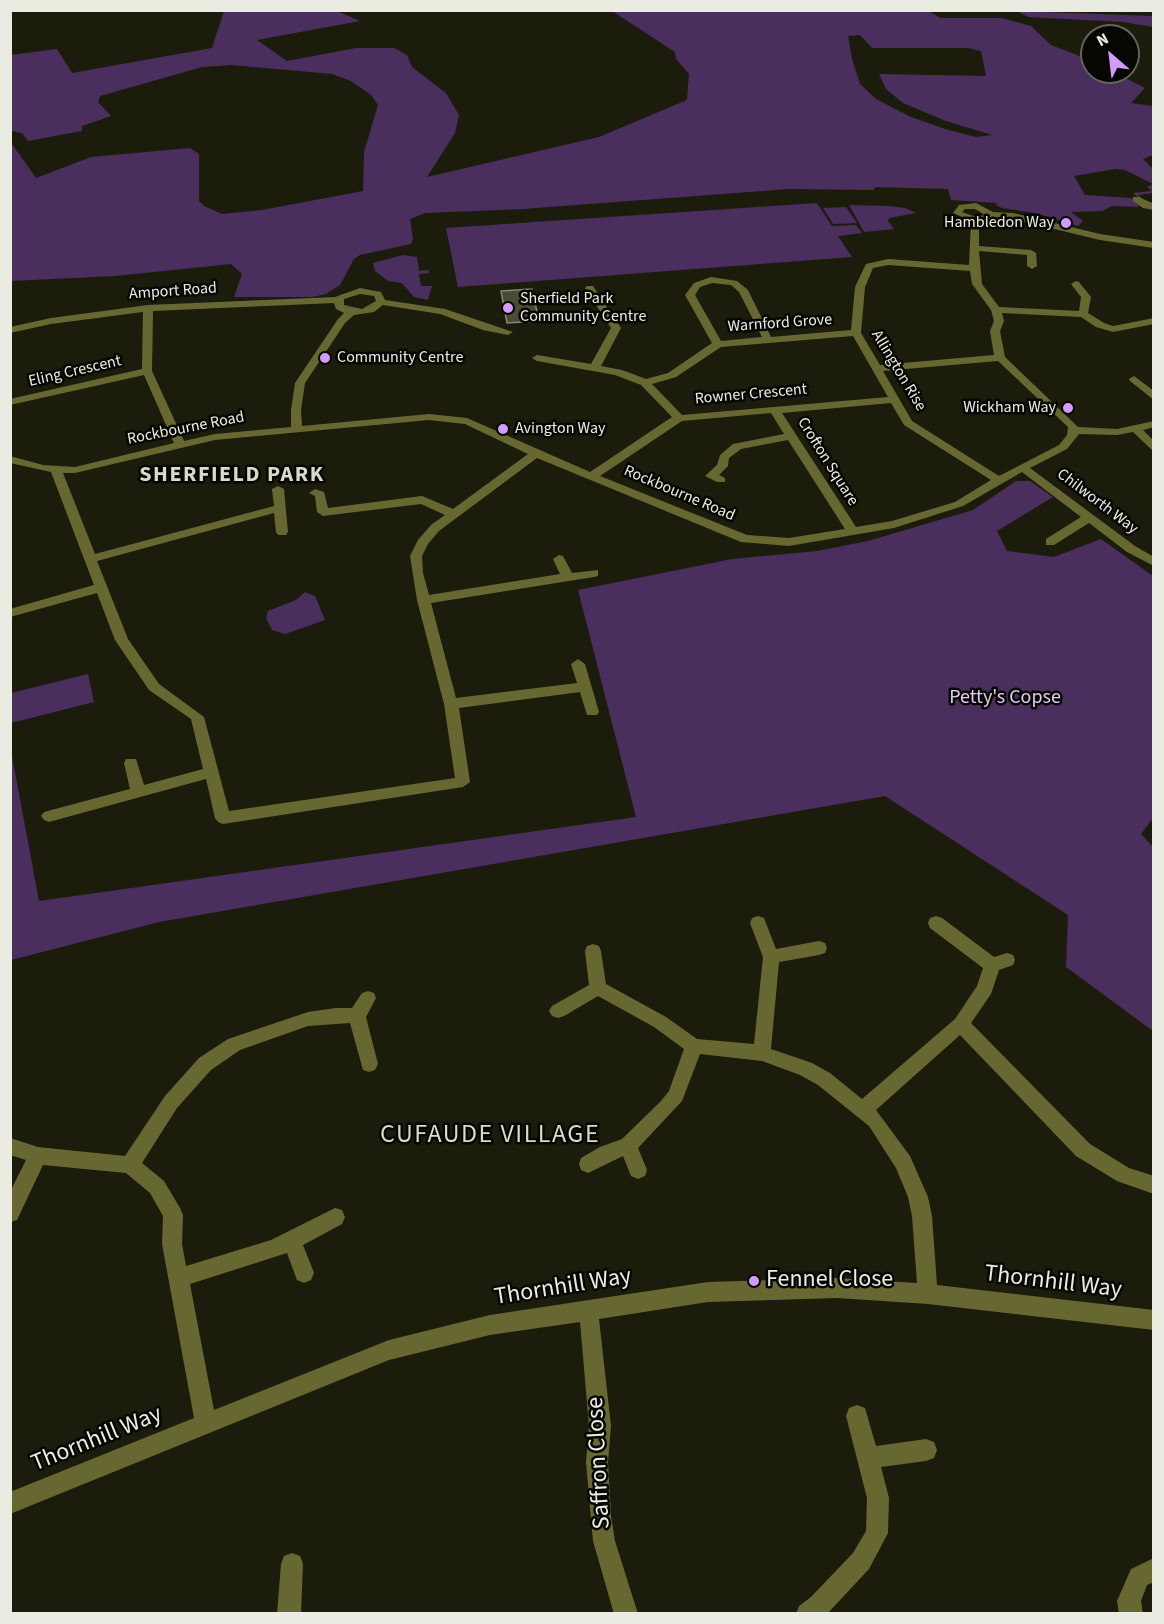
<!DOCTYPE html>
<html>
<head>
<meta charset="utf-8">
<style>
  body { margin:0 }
  #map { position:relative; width:1164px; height:1624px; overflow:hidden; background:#1c1c0c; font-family:"Source Sans 3",sans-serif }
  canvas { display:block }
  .frame { position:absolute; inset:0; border:12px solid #ebece1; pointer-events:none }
  .north { position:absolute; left:1080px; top:24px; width:60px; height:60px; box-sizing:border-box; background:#060702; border:2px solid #62635b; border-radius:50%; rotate:332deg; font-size:16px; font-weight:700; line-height:24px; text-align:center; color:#ebece1 }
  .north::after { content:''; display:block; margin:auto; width:21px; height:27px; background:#d39cfc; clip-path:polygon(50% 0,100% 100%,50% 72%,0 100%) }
</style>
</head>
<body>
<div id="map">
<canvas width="1164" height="1624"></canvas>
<div class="frame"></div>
<div class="north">N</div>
</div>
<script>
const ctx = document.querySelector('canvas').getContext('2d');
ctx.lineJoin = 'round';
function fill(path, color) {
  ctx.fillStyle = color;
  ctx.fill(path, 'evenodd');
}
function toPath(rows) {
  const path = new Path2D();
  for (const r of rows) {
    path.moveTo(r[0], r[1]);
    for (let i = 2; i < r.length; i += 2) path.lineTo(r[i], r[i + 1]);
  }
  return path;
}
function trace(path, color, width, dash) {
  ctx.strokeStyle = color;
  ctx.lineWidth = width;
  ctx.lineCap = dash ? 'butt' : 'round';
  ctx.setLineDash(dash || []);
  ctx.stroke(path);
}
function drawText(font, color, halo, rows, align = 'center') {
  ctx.font = font + ' "Source Sans 3",sans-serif';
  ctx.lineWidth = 5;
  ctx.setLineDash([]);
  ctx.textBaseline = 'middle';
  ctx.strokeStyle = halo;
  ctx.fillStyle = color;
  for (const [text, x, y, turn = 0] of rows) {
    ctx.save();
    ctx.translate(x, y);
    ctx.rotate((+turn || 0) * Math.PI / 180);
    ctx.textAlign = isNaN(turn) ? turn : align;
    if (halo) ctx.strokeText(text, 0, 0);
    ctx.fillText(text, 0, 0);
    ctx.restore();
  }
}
fill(toPath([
  [224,11,337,11,360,21,257,40,287,61,356,48,394,48,407,55,412,67,446,93,459,115,455,133,427,177,599,137,687,100,689,74,676,59,675,52,612,11,928,11,941,18,1002,18,1031,26,1051,45,1092,61,1092,72,1113,72,1145,88,1131,103,1153,106,1153,155,1143,159,1153,169,1153,193,1138,195,1146,202,1153,202,1153,205,1143,202,1133,193,1152,191,1147,187,1153,184,1125,170,1115,169,1074,176,1085,195,1131,198,1139,205,1138,207,1112,206,1102,211,1071,212,1083,221,1078,226,1035,213,1002,208,996,205,997,203,951,200,948,189,875,187,874,190,789,189,523,209,425,213,410,219,413,239,411,244,360,255,354,259,340,285,326,294,312,297,234,297,242,274,231,264,115,276,11,281,10,141,36,178,91,157,190,148,199,154,199,201,204,206,222,214,262,210,363,191,364,152,378,105,371,95,351,81,332,74,232,65,202,67,100,96,98,102,111,116,82,126,82,131,28,141,22,133,11,131,11,55,57,49,72,73,212,48],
  [860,35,872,48,968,48,981,51,986,76,879,74,886,89,903,103,946,121,992,135,976,137,945,129,911,117,876,99,860,84,852,59,848,36],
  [1017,11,1153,16,1153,27,1123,22,1028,17],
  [817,203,832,226,856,225,862,233,838,236,852,257,458,287,446,228],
  [849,205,888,206,905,208,916,213,889,218,888,221,894,229,864,232],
  [846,207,857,223,833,224,823,208],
  [403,255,417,257,419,271,429,270,429,273,419,274,421,286,432,286,428,300,414,297,402,283,388,281,375,271,373,263],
  [1016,481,1030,481,1053,497,997,531,1007,551,1054,557,1101,539,1153,576,1153,818,1141,834,1153,847,1153,1031,1066,967,1068,915,885,796,159,922,11,960,11,751,39,901,636,817,578,590,732,559,817,551,868,541,973,510],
  [305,592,315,596,325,620,285,634,272,630,266,618,268,611,296,600],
  [88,674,94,702,11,723,11,693]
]), '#4a2f5e');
const building = toPath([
  [532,289,539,321,507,323,501,291,532,289]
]);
fill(building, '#494a37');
trace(building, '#858671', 1.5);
fill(toPath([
  [1133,197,1139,197,1154,204,1154,210,1143,208,1133,201,1133,197],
  [976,203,993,212,1013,213,1100,234,1154,242,1154,248,1100,240,1013,219,994,217,979,222,979,246,1031,250,1036,253,1037,266,1032,269,1027,266,1027,255,979,251,982,284,999,307,1079,311,1081,297,1071,284,1076,281,1079,282,1091,297,1088,313,1104,323,1113,326,1154,318,1154,324,1113,332,1096,327,1081,317,1002,313,1004,321,1000,331,1005,357,1078,427,1117,429,1154,421,1154,427,1143,430,1154,441,1154,452,1133,432,1117,435,1079,434,1067,449,1030,468,1135,546,1154,557,1154,566,1127,552,1089,523,1054,545,1046,545,1046,539,1081,517,1022,472,963,506,894,528,789,546,741,542,537,458,439,531,428,544,422,556,423,573,429,595,560,574,553,559,559,555,563,556,572,573,598,570,598,576,594,577,431,603,456,698,577,683,571,664,578,659,585,664,599,712,597,715,587,715,580,692,459,708,470,782,463,787,223,824,218,822,215,818,206,779,49,822,44,820,41,816,44,812,130,789,124,763,126,759,136,759,144,785,203,769,191,719,149,690,115,640,97,593,10,617,10,609,94,585,51,472,10,463,10,456,43,465,75,467,174,443,144,375,10,405,10,399,142,369,143,312,51,324,10,333,10,327,51,318,148,305,335,297,360,288,381,292,385,300,445,309,513,332,508,335,483,330,440,314,383,305,374,312,354,315,345,323,305,383,301,410,302,426,429,414,467,418,590,472,672,417,641,385,615,375,537,361,532,358,537,355,591,364,611,328,585,288,587,286,593,286,621,328,601,366,622,370,646,379,668,373,712,343,685,295,694,283,711,277,737,281,748,290,771,337,851,330,855,287,866,264,888,259,969,265,971,221,953,213,959,205,976,203],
  [965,209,975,209,985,215,976,217,962,212,965,209],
  [888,265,970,271,972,284,991,310,994,321,990,331,994,355,880,365,861,333,865,287,873,268,888,265],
  [712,283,731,285,739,292,762,337,721,341,695,295,700,287,712,283],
  [360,294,374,296,376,301,362,309,344,305,344,299,360,294],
  [334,303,336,309,344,313,338,319,295,383,291,410,291,427,215,434,184,441,152,371,153,311,334,303],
  [853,336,888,397,682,415,652,384,676,377,721,347,853,336],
  [998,361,1068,427,1067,435,1059,445,999,476,912,421,883,371,998,361],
  [891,403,904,425,991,480,955,502,892,521,856,527,782,413,891,403],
  [771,413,784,434,733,444,720,455,717,465,705,476,717,482,725,482,725,478,719,475,728,466,729,458,741,449,788,440,845,529,789,538,747,535,600,476,682,421,771,413],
  [429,420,465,424,528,454,453,509,422,496,328,508,324,492,315,489,309,493,315,496,317,512,323,516,421,504,445,515,431,525,418,540,410,556,417,600,444,704,455,778,229,811,204,717,159,684,128,639,97,561,274,513,276,532,278,535,286,535,288,532,284,489,278,486,272,489,274,506,95,554,63,473,75,473,215,440,429,420],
  [1134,376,1154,391,1154,400,1130,381,1129,379,1134,376],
  [758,916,764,918,776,949,819,941,825,943,827,948,825,953,819,955,779,962,771,1049,812,1063,830,1073,862,1099,955,1019,977,986,983,968,930,928,928,923,930,918,936,916,942,918,994,957,1007,953,1013,955,1015,960,1013,965,999,970,991,994,971,1023,1090,1144,1129,1168,1154,1176,1154,1194,1117,1181,1076,1156,960,1035,876,1110,910,1156,928,1197,932,1216,937,1285,1154,1310,1154,1330,928,1304,837,1298,708,1302,599,1319,611,1426,608,1462,611,1516,615,1541,638,1614,614,1614,593,1541,586,1462,589,1426,580,1322,490,1335,389,1360,10,1514,10,1492,194,1418,162,1244,163,1216,150,1193,126,1173,43,1165,17,1220,10,1222,10,1192,26,1160,10,1155,10,1138,38,1147,125,1156,165,1096,199,1058,228,1039,308,1012,336,1008,352,1008,362,993,368,991,374,993,376,998,366,1017,378,1064,375,1070,369,1072,363,1070,350,1023,308,1026,240,1050,211,1070,177,1108,142,1163,164,1181,180,1208,183,1215,182,1244,186,1266,271,1240,335,1208,342,1210,345,1217,342,1224,303,1245,314,1273,311,1280,304,1283,297,1280,287,1253,190,1284,214,1410,389,1340,490,1315,708,1282,837,1278,917,1283,912,1216,908,1197,896,1168,869,1126,818,1085,800,1075,762,1061,700,1054,682,1101,638,1148,647,1170,645,1176,638,1179,631,1176,623,1156,588,1173,581,1170,579,1164,581,1158,600,1147,622,1139,661,1101,669,1091,684,1049,654,1027,598,996,564,1016,558,1018,552,1016,549,1011,552,1006,589,985,585,951,587,946,593,944,599,946,601,951,606,984,666,1017,697,1039,754,1044,763,957,750,923,752,918,758,916],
  [857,1405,865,1408,876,1446,926,1439,934,1442,937,1450,934,1458,926,1461,881,1467,889,1498,888,1533,869,1569,827,1614,796,1614,799,1606,811,1597,853,1553,866,1531,867,1498,846,1416,849,1408,857,1405],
  [292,1553,300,1556,303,1564,301,1614,277,1614,281,1564,284,1556,292,1553],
  [1154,1558,1154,1582,1147,1585,1141,1601,1143,1614,1119,1614,1117,1601,1131,1569,1154,1558]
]), '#676831');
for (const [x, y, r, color] of [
  [1066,223,6,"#d39cfc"],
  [508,308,6,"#d39cfc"],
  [325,358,6,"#d39cfc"],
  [1068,408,6,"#d39cfc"],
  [503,429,6,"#d39cfc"],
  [754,1281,6,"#d39cfc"]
]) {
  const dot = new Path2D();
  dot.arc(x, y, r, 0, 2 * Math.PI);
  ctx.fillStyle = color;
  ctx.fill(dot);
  trace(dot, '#060702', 2);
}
drawText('16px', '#ebece1', '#060702', [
  ["Hambledon Way",1054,223,"right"],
  ["Sherfield Park",520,299],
  ["Community Centre",520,317],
  ["Community Centre",337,358],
  ["Wickham Way",1056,408,"right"],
  ["Avington Way",515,429]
], 'left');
drawText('16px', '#ebece1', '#060702', [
  ["Amport Road",173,292,-4],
  ["Warnford Grove",780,324,-4],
  ["Allington Rise",898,371,59],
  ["Eling Crescent",75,372,-13],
  ["Rowner Crescent",751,395,-5],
  ["Rockbourne Road",186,429,-11],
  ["Crofton Square",827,462,58],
  ["Rockbourne Road",679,494,23],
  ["Chilworth Way",1097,502,37]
]);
drawText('20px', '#e0ccf2', '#060702', [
  ["Petty's Copse",1005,699]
]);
ctx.letterSpacing = '1.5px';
drawText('bold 22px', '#dadbc5', '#060702', [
  ["SHERFIELD PARK",232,476]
]);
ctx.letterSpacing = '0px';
drawText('24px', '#ebece1', '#060702', [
  ["Fennel Close",766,1281]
], 'left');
drawText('24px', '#ebece1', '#060702', [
  ["Thornhill Way",1053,1283,7],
  ["Thornhill Way",563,1288,-9],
  ["Thornhill Way",97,1440,-22],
  ["Saffron Close",600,1463,-93]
]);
ctx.letterSpacing = '1.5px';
drawText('26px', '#dadbc5', '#060702', [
  ["CUFAUDE VILLAGE",490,1136]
]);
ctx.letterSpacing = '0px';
</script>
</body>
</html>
